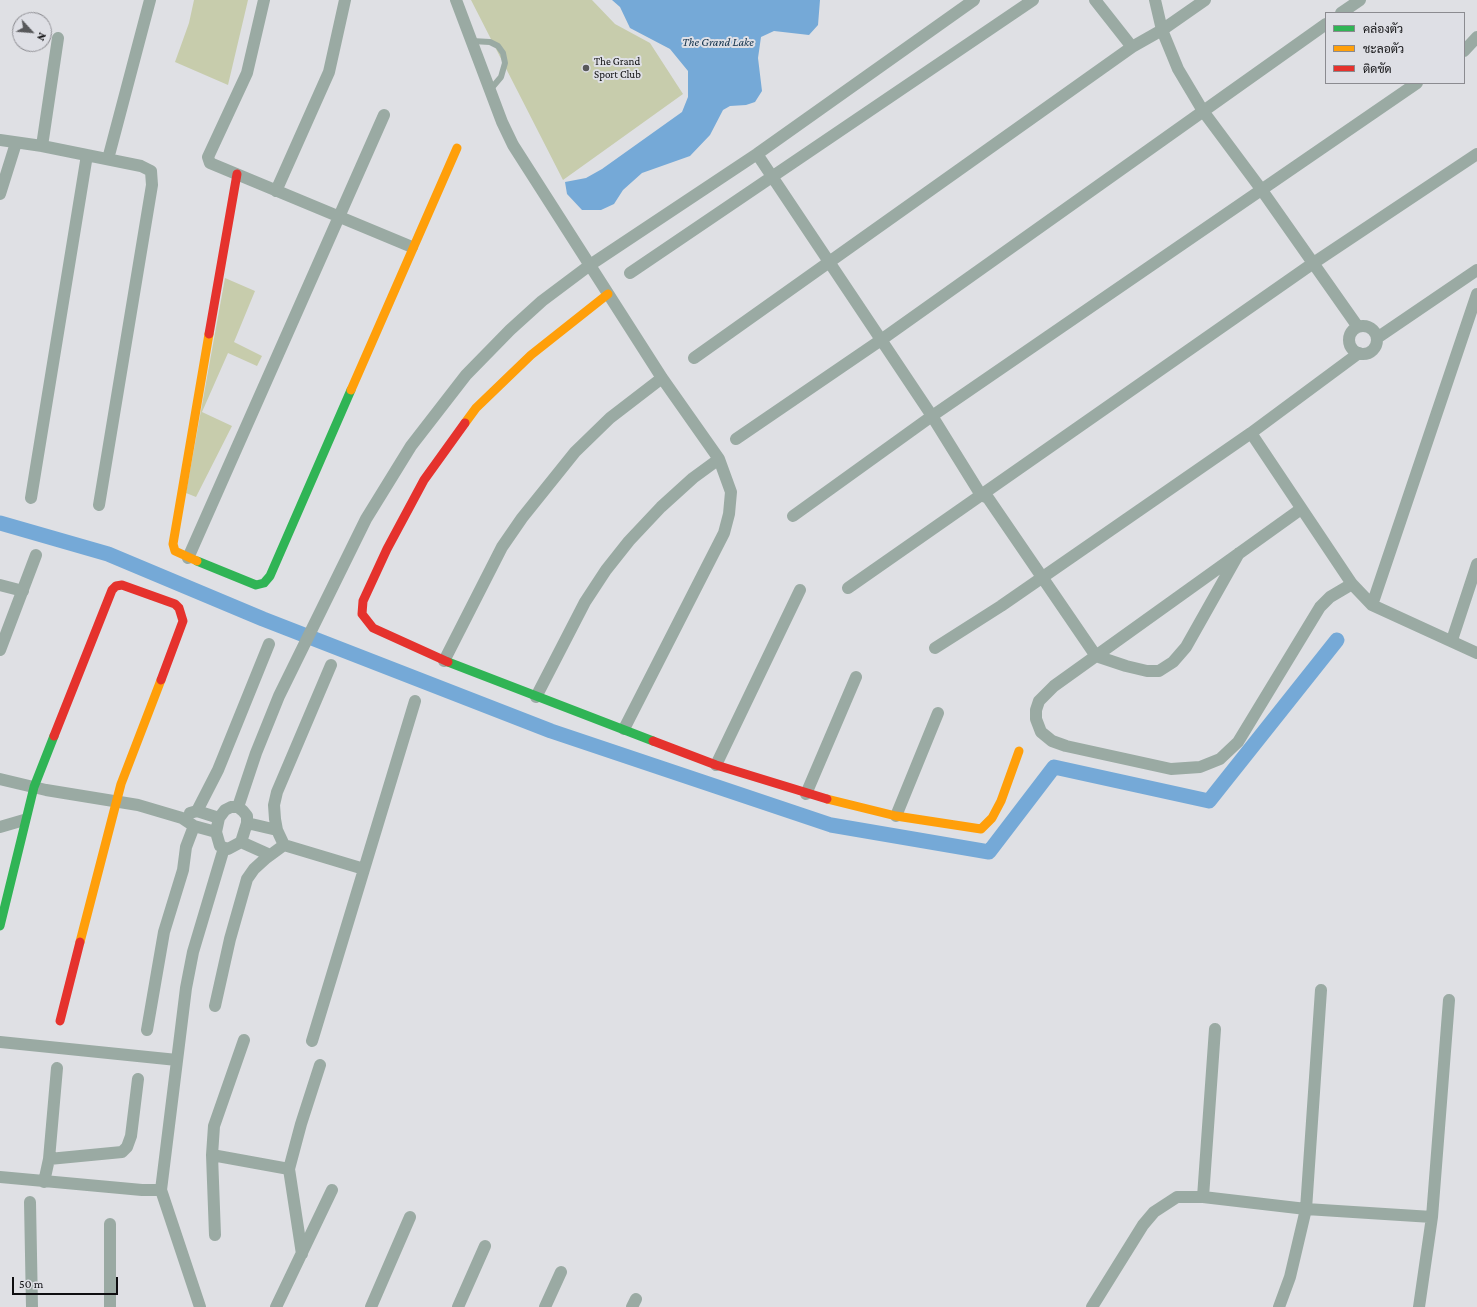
<!DOCTYPE html>
<html>
<head>
<meta charset="utf-8">
<style>
  body { margin:0 }
  #map { position:relative; width:1477px; height:1307px; overflow:hidden; background:#dfe0e4; font-family:"Crimson Pro",Sarabun,serif }
  canvas { display:block }
  .legend { position:absolute; left:1325px; top:12px; width:140px; height:72px; box-sizing:border-box; background:#dedfe5; border:1px solid #8b8b90; margin:0; padding:5px 7px; list-style:none; font-size:12px; color:#0e0e10 }
  .legend li { display:flex; align-items:center; gap:8px; height:20px }
  .legend b { width:20px; border:1px solid #8b8b90 }
  .north { position:absolute; left:12px; top:12px; width:40px; height:40px; box-sizing:border-box; background:#dedfe5; border:1px solid #8b8b90; border-radius:50%; rotate:116deg; font-size:11px; font-weight:700; line-height:16px; text-align:center; color:#0e0e10 }
  .north::after { content:''; display:block; margin:auto; width:14px; height:18px; background:#57585a; clip-path:polygon(50% 0,100% 100%,50% 72%,0 100%) }
  .scale { position:absolute; left:12px; top:1277px; width:106px; height:18px; box-sizing:border-box; border:2px solid #0e0e10; border-top:0; padding-left:5px; font-size:12px; line-height:14px; white-space:nowrap; color:#0e0e10; -webkit-text-stroke:3px #dedfe5; paint-order:stroke }
</style>
</head>
<body>
<div id="map">
<canvas width="1477" height="1307"></canvas>
<ul class="legend">
<li><b style="height:5px;background:#30b455"></b>คล่องตัว</li>
<li><b style="height:5px;background:#ff9f0a"></b>ชะลอตัว</li>
<li><b style="height:5px;background:#e5322d"></b>ติดขัด</li>
</ul>
<div class="north">N</div>
<div class="scale">50 m</div>
</div>
<script>
const ctx = document.querySelector('canvas').getContext('2d');
ctx.lineJoin = 'round';
function fill(path, color) {
  ctx.fillStyle = color;
  ctx.fill(path, 'evenodd');
}
function toPath(rows) {
  const path = new Path2D();
  for (const r of rows) {
    if (r.length === 3) {
      path.moveTo(r[0] + r[2], r[1]);
      path.arc(r[0], r[1], r[2], 0, 2 * Math.PI);
      continue;
    }
    path.moveTo(r[0], r[1]);
    for (let i = 2; i < r.length; i += 2) path.lineTo(r[i], r[i + 1]);
  }
  return path;
}
function trace(path, color, width, dash) {
  ctx.strokeStyle = color;
  ctx.lineWidth = width;
  ctx.lineCap = dash ? 'butt' : 'round';
  ctx.setLineDash(dash || []);
  ctx.stroke(path);
}
function drawText(font, color, halo, rows, align = 'center') {
  ctx.font = font + ' "Crimson Pro",serif';
  ctx.lineWidth = 4;
  ctx.setLineDash([]);
  ctx.textBaseline = 'middle';
  ctx.strokeStyle = halo;
  ctx.fillStyle = color;
  for (const [text, x, y, turn = 0] of rows) {
    ctx.save();
    ctx.translate(x, y);
    ctx.rotate((+turn || 0) * Math.PI / 180);
    ctx.textAlign = isNaN(turn) ? turn : align;
    if (halo) ctx.strokeText(text, 0, 0);
    ctx.fillText(text, 0, 0);
    ctx.restore();
  }
}
fill(toPath([
  [194,0,248,0,228,85,175,62,189,23],
  [471,0,592,0,615,24,650,43,683,94,563,180],
  [225,278,255,291,234,342,262,356,257,366,228,353,202,412,232,426,196,497,186,493]
]), '#c7ccac');
fill(toPath([
  [612,0,820,0,818,25,809,35,774,31,761,37,758,58,762,91,755,102,746,105,730,106,723,110,710,135,690,156,642,173,623,190,614,204,601,210,582,210,567,194,565,182,586,178,602,169,682,112,688,97,688,71,670,49,630,28,620,7]
]), '#75a9d7');
trace(toPath([
  [0,523,108,554,263,619,551,731,831,825,989,852,1054,767,1209,801,1337,640]
]), '#75a9d7', 15);
trace(toPath([
  [472,41,490,42,498,46,503,53,505,63,501,77,490,90]
]), '#9aaaa3', 6);
trace(toPath([
  [264,0,247,73,208,157,210,163,412,247],
  [456,0,502,122,513,145,662,378,719,459,731,492,729,514,724,533,624,729],
  [1095,0,1132,47],
  [1155,0,1162,30,1178,69,1203,111,1261,189,1358,327],
  [1341,13,1360,0],
  [1464,51,1477,37],
  [0,140,42,146,141,166,151,171,152,185,99,505],
  [42,146,58,38],
  [757,154,932,416,981,495,988,498,1096,656,1126,666,1147,671,1159,671,1173,662,1186,647,1239,553],
  [108,159,150,0],
  [276,191,329,72,345,0],
  [0,194,16,143],
  [630,273,1033,0],
  [1363,340,14],
  [1377,338,1477,270],
  [694,358,1132,47,1162,30,1205,0],
  [1251,433,1352,584,1372,605,1477,653],
  [736,439,881,340,1326,24],
  [31,498,87,155],
  [1301,509,1054,686,1039,701,1036,710,1036,719,1041,732,1052,741,1066,746,1171,769,1200,767,1220,759,1238,742,1320,607,1330,597,1352,584],
  [793,516,932,416,1417,83],
  [188,558,384,115],
  [0,585,23,591],
  [848,588,1312,264,1477,154],
  [1372,605,1477,294],
  [1452,640,1477,564],
  [935,648,1001,606,1251,433,1359,353],
  [0,650,36,555],
  [444,661,502,547,522,518,575,452,610,418,662,378],
  [331,665,277,792,274,805,275,819,277,830,284,845,364,869],
  [536,697,585,602,606,570,629,541,661,507,693,478,719,459],
  [716,765,800,590],
  [0,779,46,790,138,805,182,818,194,826,216,832],
  [806,794,856,677],
  [231,807,238,807,243,811,247,816,247,823,241,842,228,849,220,846,216,832,219,818,225,810,231,807],
  [238,807,256,753,279,696,366,519,411,446,466,375,510,330,542,301,590,265,757,154,974,0],
  [197,811,218,770,269,644],
  [190,813,197,811,219,818],
  [896,816,938,713],
  [247,823,277,830],
  [0,827,24,820],
  [241,842,270,855],
  [215,1006,230,939,247,879,254,869,265,859,284,845],
  [147,1030,164,932,183,870,186,847,194,826],
  [312,1041,415,701],
  [0,1042,177,1060],
  [212,1155,289,1169],
  [49,1159,122,1152,127,1147,131,1136,138,1079],
  [0,1177,142,1190,161,1190],
  [44,1182,49,1159,57,1068],
  [1203,1197,1215,1029],
  [30,1202,32,1307],
  [110,1224,110,1307],
  [215,1235,212,1155,214,1126,244,1040],
  [302,1254,289,1169,301,1124,320,1065],
  [200,1307,161,1190,186,988,193,952,224,848],
  [276,1307,332,1190],
  [371,1307,410,1217],
  [458,1307,485,1246],
  [545,1307,561,1272],
  [632,1307,636,1299],
  [1092,1307,1143,1225,1154,1212,1177,1197,1203,1197,1306,1209,1432,1217],
  [1279,1307,1290,1277,1306,1209,1321,990],
  [1419,1307,1432,1217,1449,1000]
]), '#9aaaa3', 12);
trace(toPath([
  [197,561,256,585,264,583,270,576,351,390],
  [448,662,653,741],
  [0,926,34,787,54,736]
]), '#30b455', 9);
trace(toPath([
  [351,390,457,148],
  [465,423,476,408,531,355,608,294],
  [197,561,175,551,173,544,209,334],
  [827,799,896,816,981,829,992,818,1001,801,1019,751],
  [80,942,121,784,161,680]
]), '#ff9f0a', 9);
trace(toPath([
  [209,334,237,174],
  [448,662,373,628,362,614,363,601,387,549,424,480,465,423],
  [54,736,112,590,116,586,122,585,175,604,179,608,183,621,161,680],
  [653,741,716,765,827,799],
  [60,1021,80,942]
]), '#e5322d', 9);
for (const [x, y, r, color] of [
  [586,68,4,"#57585a"]
]) {
  const dot = new Path2D();
  dot.arc(x, y, r, 0, 2 * Math.PI);
  ctx.fillStyle = color;
  ctx.fill(dot);
  trace(dot, '#dedfe5', 1.5);
}
drawText('11px', '#0e0e10', '#dedfe5', [
  ["The Grand",594,62],
  ["Sport Club",594,75]
], 'left');
drawText('italic 12px', '#10304a', '#dedfe5', [
  ["The Grand Lake",718,42]
]);
</script>
</body>
</html>
